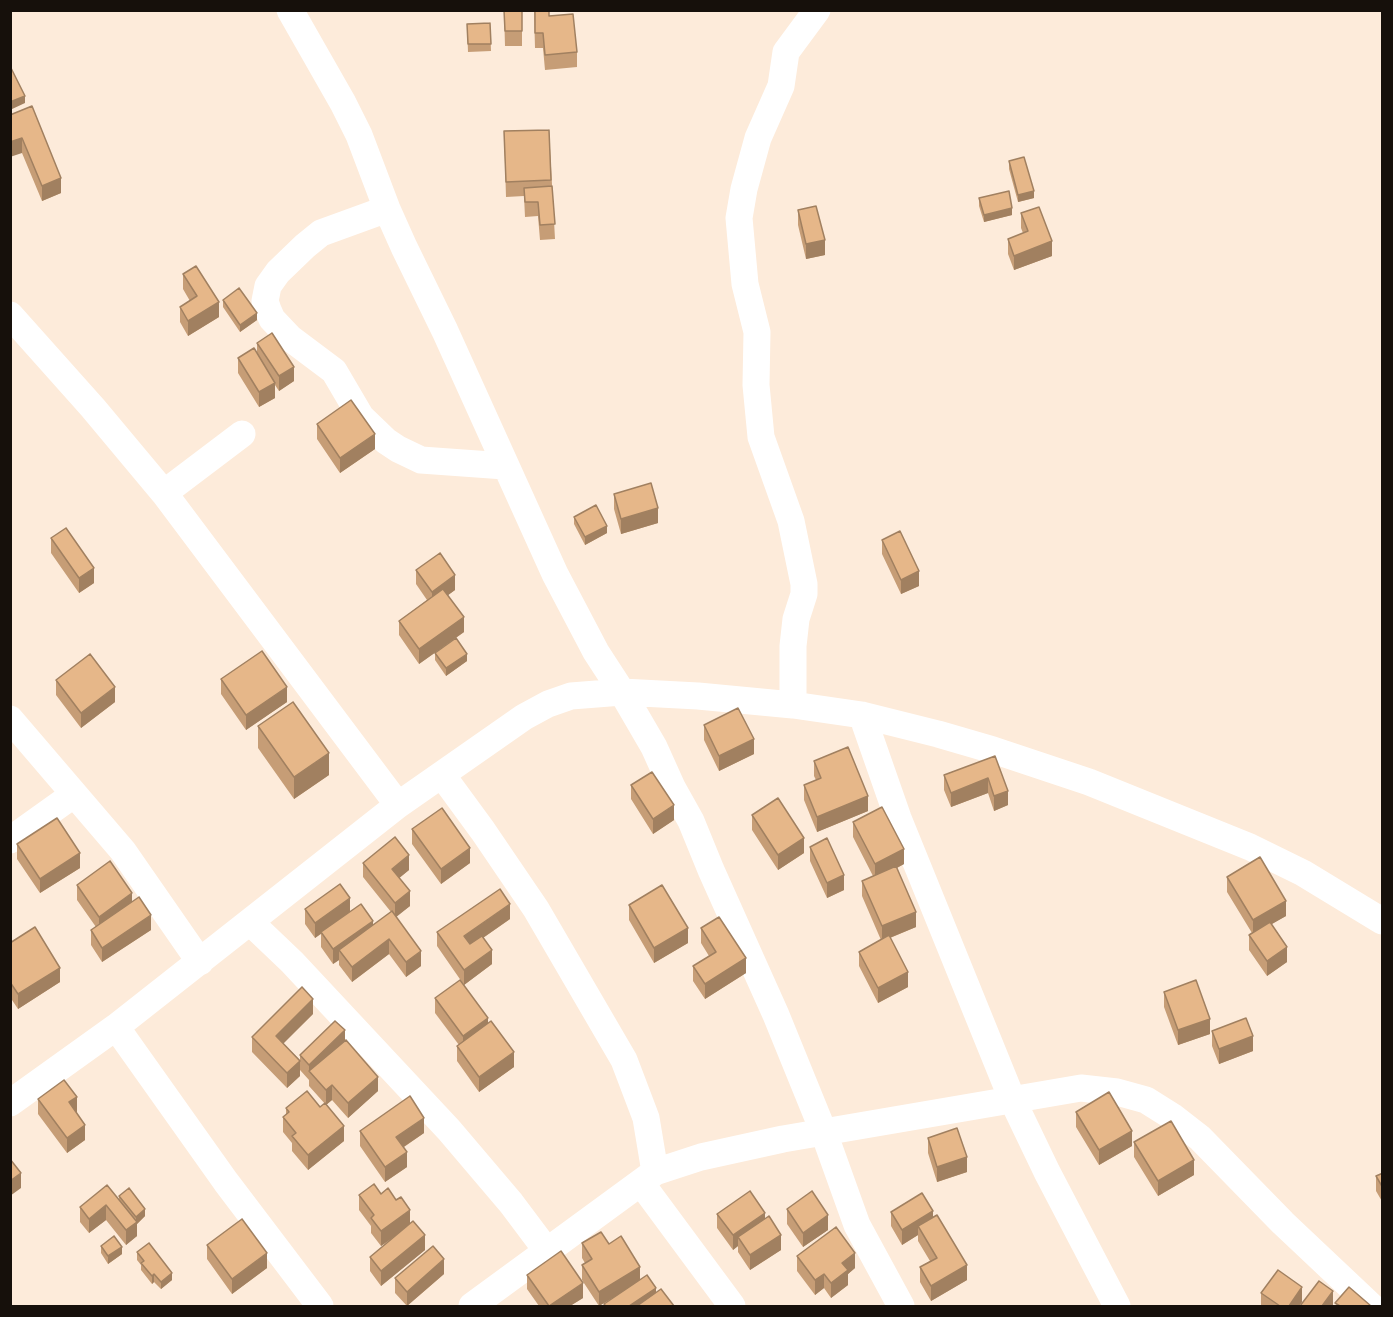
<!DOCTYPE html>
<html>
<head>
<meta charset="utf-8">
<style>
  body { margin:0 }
  #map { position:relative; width:1393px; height:1317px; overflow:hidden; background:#fdebda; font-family:Mulish,sans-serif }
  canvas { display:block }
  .frame { position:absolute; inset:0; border:12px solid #16100b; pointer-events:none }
</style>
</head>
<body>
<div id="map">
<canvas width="1393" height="1317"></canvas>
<div class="frame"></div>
</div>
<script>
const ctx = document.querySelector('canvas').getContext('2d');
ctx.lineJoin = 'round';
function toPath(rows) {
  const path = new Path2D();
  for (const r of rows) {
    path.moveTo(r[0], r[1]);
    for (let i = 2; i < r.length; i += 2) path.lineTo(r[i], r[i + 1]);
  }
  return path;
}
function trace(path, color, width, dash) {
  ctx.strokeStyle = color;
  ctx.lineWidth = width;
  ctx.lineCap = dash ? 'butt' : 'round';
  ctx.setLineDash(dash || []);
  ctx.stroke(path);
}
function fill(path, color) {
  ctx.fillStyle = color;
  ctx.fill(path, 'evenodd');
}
trace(toPath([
  [290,10,343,103,359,135,387,209,404,247,445,331,555,574,596,652,622,692,654,747,672,787,691,821,711,870,776,1015,824,1133,857,1225,901,1306],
  [387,209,321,233,305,246,278,272,268,286,265,301,268,310,272,319,290,338,334,371,361,417,386,441,398,449,421,460,505,466],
  [10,315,93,408,164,493,398,805],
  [164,493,242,434],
  [793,705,793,646,796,619,804,594,804,584,791,521,761,437,756,385,757,332,745,284,739,218,744,189,758,138,781,86,786,52,817,10],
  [862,715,898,818,1012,1099,1047,1172,1117,1306],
  [10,719,123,851,200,962],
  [442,775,483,831,536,909,624,1060,646,1118,655,1172],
  [10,840,73,795],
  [250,922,292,962,449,1130,511,1203,547,1251],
  [116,1027,226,1182,320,1306],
  [10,1103,116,1027,398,805,524,717,548,704,571,696,622,692,698,696,793,705,862,715,938,734,993,750,1089,782,1250,847,1303,873,1382,921],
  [641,1183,732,1306],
  [472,1306,655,1172,701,1157,783,1139,1081,1088,1117,1092,1146,1100,1173,1117,1200,1138,1283,1223,1371,1306]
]), '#fff', 27);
fill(toPath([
  [504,10,522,10,522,46,505,46],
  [534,10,549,16,577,52,577,67,545,70,543,48,535,48],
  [490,23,491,51,468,52,467,24],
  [10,115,61,193,42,201,22,153],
  [549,130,555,239,540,240,538,216,525,217,524,196,506,197,504,131],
  [1009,161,1034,198,1018,202,1009,169],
  [979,198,1012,215,984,222,979,206],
  [798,210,825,255,806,259,798,225],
  [1021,213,1052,256,1014,270,1008,254,1008,239,1023,233,1021,228],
  [183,274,219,317,188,336,180,322,180,307,190,301,183,289],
  [223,300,257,320,240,332,223,307],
  [257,343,294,381,279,391,275,385,275,398,259,407,238,373,238,358,257,354],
  [317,424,375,449,340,473,317,439],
  [614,494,658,523,621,534,614,509],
  [574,517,607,533,585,545,574,524],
  [51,538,94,583,79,593,51,553],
  [882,540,919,586,901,594,882,554],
  [416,570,455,590,448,595,464,632,419,664,399,635,399,621,427,600,416,584],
  [435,653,467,661,446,676,435,660],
  [221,679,287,702,246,730,221,694],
  [56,680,115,702,81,728,56,695],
  [704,725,754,754,719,771,704,740],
  [258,726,329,775,294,799,258,748],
  [995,756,1008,805,994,811,988,793,951,807,944,790,944,775],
  [814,761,868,811,817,832,804,800,804,785,816,780,814,776],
  [631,785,674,820,653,834,631,799],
  [752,815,804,853,778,870,752,830],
  [853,822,904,864,897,868,916,927,890,938,908,987,878,1003,859,966,859,952,881,940,862,896,862,881,873,876,853,837],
  [412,829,470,863,441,884,412,844],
  [17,844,80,868,40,893,17,859],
  [810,847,844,890,827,898,810,861],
  [363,863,409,870,399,878,410,906,396,916,421,966,406,977,389,954,352,982,339,965,339,960,333,964,321,947,321,934,315,938,305,924,305,909,350,912,373,925,391,912,363,877],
  [1227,877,1286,916,1271,924,1287,962,1267,976,1249,950,1249,935,1252,933,1227,892],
  [77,885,132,902,151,930,102,962,91,945,91,930,96,927,77,900],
  [629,905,688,943,654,963,629,920],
  [510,919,483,938,492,964,464,985,437,946,437,932],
  [701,928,746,973,705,999,693,981,693,966,709,956,701,943],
  [10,943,60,982,18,1009,10,997],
  [1164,992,1210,1034,1178,1045,1164,1007],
  [435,998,488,1024,514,1067,479,1092,457,1061,457,1046,459,1045,435,1013],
  [313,1014,283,1043,300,1060,300,1055,345,1040,378,1091,348,1118,332,1100,326,1105,309,1086,309,1080,300,1070,300,1076,287,1088,252,1052,252,1037],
  [1212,1031,1253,1051,1219,1064,1212,1046],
  [38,1099,77,1112,76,1112,85,1140,67,1153,38,1114],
  [286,1108,344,1141,308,1170,292,1151,292,1143,283,1132,283,1117,286,1115],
  [1076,1112,1132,1146,1099,1165,1076,1127],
  [360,1131,424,1133,404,1147,407,1167,385,1182,360,1146],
  [928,1138,967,1172,937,1182,928,1153],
  [1134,1142,1194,1175,1158,1196,1134,1157],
  [1383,1173,1383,1203,1376,1191,1376,1176],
  [381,1194,410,1223,425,1250,381,1286,370,1271,370,1257,390,1240,381,1246,371,1233,371,1226,359,1210,359,1195],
  [119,1196,145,1216,137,1224,137,1236,126,1245,106,1220,89,1233,80,1222,80,1207,119,1199],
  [787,1209,828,1230,803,1247,787,1224],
  [891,1212,933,1217,967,1280,931,1301,920,1282,920,1267,930,1261,918,1241,918,1235,902,1245,891,1226],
  [717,1214,765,1219,781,1250,750,1270,738,1252,738,1246,733,1250,717,1228],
  [582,1243,609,1244,640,1280,674,1306,604,1306,604,1304,619,1294,599,1306,582,1280,582,1265,585,1263,582,1258],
  [207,1245,267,1268,232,1294,207,1259],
  [101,1246,122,1254,108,1264,101,1253],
  [137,1252,172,1280,161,1289,154,1282,152,1284,141,1270,141,1265,137,1260],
  [797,1256,855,1268,848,1274,848,1285,831,1298,824,1288,815,1295,797,1271],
  [444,1274,407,1306,395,1293,395,1278],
  [527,1275,583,1298,570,1306,539,1306,527,1289],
  [1261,1293,1302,1302,1299,1306,1261,1306]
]), '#c69d76');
fill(toPath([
  [25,96,25,103,10,110,10,102],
  [22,138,22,153,10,157,10,142],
  [61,178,61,193,42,201,42,186],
  [1034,191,1034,198,1018,202,1018,195],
  [1012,208,1012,215,984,222,984,215],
  [825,240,825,255,806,259,806,244],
  [1052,241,1052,256,1014,270,1014,256],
  [219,302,219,317,188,336,188,321],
  [257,313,257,320,240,332,240,325],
  [294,367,294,381,279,391,279,376],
  [275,383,275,398,259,407,259,392],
  [375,434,375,449,340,473,340,458],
  [658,508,658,523,621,534,621,519],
  [607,526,607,533,585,545,585,537],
  [94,568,94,583,79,593,79,578],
  [919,571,919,586,901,594,901,580],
  [455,575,455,590,432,607,432,592],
  [464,617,464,632,419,664,419,649],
  [467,654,467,661,446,676,446,668],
  [115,687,115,702,81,728,81,713],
  [287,687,287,702,246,730,246,715],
  [754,739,754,754,719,771,719,756],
  [329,753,329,775,294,799,294,777],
  [988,778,988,793,951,807,951,793],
  [1008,791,1008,805,994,811,994,796],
  [868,796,868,811,817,832,817,817],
  [674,805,674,820,653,834,653,819],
  [804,838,804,853,778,870,778,855],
  [470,848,470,863,441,884,441,869],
  [904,849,904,864,875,879,875,864],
  [80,853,80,868,40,893,40,879],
  [409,855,409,870,392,884,392,869],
  [844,875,844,890,827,898,827,883],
  [410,891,410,906,395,918,395,903],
  [132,893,132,907,99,932,99,917],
  [350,898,350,912,315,938,315,923],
  [1286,901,1286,916,1253,935,1253,920],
  [510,904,510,919,464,951,464,936],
  [916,912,916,927,882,941,882,926],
  [151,915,151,930,102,962,102,948],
  [373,921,373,936,339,950,339,960,333,964,333,949],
  [688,928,688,943,654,963,654,948],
  [389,939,389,954,352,982,352,967],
  [1287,947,1287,962,1267,976,1267,961],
  [492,950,492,964,464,985,464,970],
  [421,951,421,966,406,977,406,962],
  [746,958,746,973,705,999,705,984],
  [60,968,60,982,18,1009,18,994],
  [908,972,908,987,878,1003,878,988],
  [313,999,313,1014,276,1051,276,1036],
  [488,1018,488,1033,463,1051,463,1036],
  [1210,1019,1210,1034,1178,1045,1178,1030],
  [345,1030,345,1045,309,1071,309,1065],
  [1253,1036,1253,1051,1219,1064,1219,1049],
  [514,1052,514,1067,479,1092,479,1077],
  [300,1061,300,1076,287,1088,287,1073],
  [378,1077,378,1091,348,1118,348,1103],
  [332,1085,332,1100,326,1105,326,1090],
  [77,1097,77,1112,69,1117,69,1102],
  [424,1118,424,1133,396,1152,396,1137],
  [85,1125,85,1140,67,1153,67,1138],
  [344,1126,344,1141,308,1170,308,1155],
  [1132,1131,1132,1146,1099,1165,1099,1150],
  [407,1152,407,1167,385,1182,385,1167],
  [967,1157,967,1172,937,1182,937,1167],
  [1194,1160,1194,1175,1158,1196,1158,1181],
  [21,1173,21,1188,10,1196,10,1181],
  [106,1205,106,1220,89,1233,89,1219],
  [145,1209,145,1216,137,1224,137,1236,126,1245,126,1230,136,1222,136,1217],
  [410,1210,410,1225,381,1246,381,1231],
  [933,1211,933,1226,918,1226,918,1235,902,1245,902,1230],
  [765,1213,765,1228,738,1237,738,1246,733,1250,733,1235],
  [828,1215,828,1230,803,1247,803,1233],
  [425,1235,425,1250,381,1286,381,1271],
  [781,1235,781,1250,750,1270,750,1255],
  [122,1247,122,1254,108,1264,108,1256],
  [267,1253,267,1268,232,1294,232,1279],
  [855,1253,855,1268,848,1274,848,1285,831,1298,831,1283,842,1263],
  [444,1259,444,1274,407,1306,407,1292],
  [967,1265,967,1280,931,1301,931,1286],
  [640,1267,640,1282,599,1306,599,1292],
  [172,1273,172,1280,161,1289,161,1282],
  [154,1274,154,1282,152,1284,152,1276],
  [824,1274,824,1288,815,1295,815,1280],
  [583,1283,583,1298,570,1306,549,1306],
  [1302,1287,1302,1302,1299,1306,1289,1306],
  [656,1288,656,1303,651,1306,629,1306],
  [1333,1291,1333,1306,1322,1306]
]), '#a18060');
const building = toPath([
  [504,10,522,10,522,31,505,31,504,10],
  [535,10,549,10,549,16,573,14,577,52,545,55,543,33,535,33,535,10],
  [490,23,491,44,468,44,467,24,490,23],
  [10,66,25,96,10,102,10,66],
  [32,106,61,178,42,186,22,138,10,142,10,115,32,106],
  [549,130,551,180,506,182,504,131,549,130],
  [1024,157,1034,191,1018,195,1009,161,1024,157],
  [552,186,555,224,540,225,538,202,525,202,524,188,552,186],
  [1009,191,1012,208,984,215,979,198,1009,191],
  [816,206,825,240,806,244,798,210,816,206],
  [1039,207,1052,241,1014,256,1008,239,1028,231,1021,213,1039,207],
  [196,266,219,302,188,321,180,307,197,296,183,274,196,266],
  [239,288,257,313,240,325,223,300,239,288],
  [272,333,294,367,279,376,257,343,272,333],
  [254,348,275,383,259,392,238,358,254,348],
  [351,400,375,434,340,458,317,424,351,400],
  [651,483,658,508,621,519,614,494,651,483],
  [596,505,607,526,585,537,574,517,596,505],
  [66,528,94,568,79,578,51,538,66,528],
  [900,531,919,571,901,580,882,540,900,531],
  [440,553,455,575,432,592,416,570,440,553],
  [443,589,464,617,419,649,399,621,443,589],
  [456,638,467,654,446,668,435,653,456,638],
  [262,651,287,687,246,715,221,679,262,651],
  [90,654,115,687,81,713,56,680,90,654],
  [293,702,329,753,294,777,258,726,293,702],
  [738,708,754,739,719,756,704,725,738,708],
  [848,747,868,796,817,817,804,785,821,778,814,761,848,747],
  [995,756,1008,791,994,796,988,778,951,793,944,775,995,756],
  [652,772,674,805,653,819,631,785,652,772],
  [778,798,804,838,778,855,752,815,778,798],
  [882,807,904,849,875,864,853,822,882,807],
  [442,808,470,848,441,869,412,829,442,808],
  [57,818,80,853,40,879,17,844,57,818],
  [395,837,409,855,392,869,410,891,395,903,363,863,395,837],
  [827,838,844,875,827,883,810,847,827,838],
  [1260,857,1286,901,1253,920,1227,877,1260,857],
  [110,861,132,893,99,917,77,885,110,861],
  [896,866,916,912,882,926,862,881,896,866],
  [340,884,350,898,315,923,305,909,340,884],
  [662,885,688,928,654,948,629,905,662,885],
  [500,889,510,904,464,936,470,944,482,936,492,950,464,970,437,932,500,889],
  [139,897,151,915,102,948,91,930,139,897],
  [361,904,373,921,333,949,321,932,361,904],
  [392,911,421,951,406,962,389,939,352,967,339,950,392,911],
  [719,917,746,958,705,984,693,966,716,952,701,928,719,917],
  [1270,922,1287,947,1267,961,1249,935,1270,922],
  [35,927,60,968,18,994,10,982,10,943,35,927],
  [889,935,908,972,878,988,859,952,889,935],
  [460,980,488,1018,463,1036,435,998,460,980],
  [1196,980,1210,1019,1178,1030,1164,992,1196,980],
  [302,987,313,999,276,1036,300,1061,287,1073,252,1037,302,987],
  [1246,1018,1253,1036,1219,1049,1212,1031,1246,1018],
  [335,1021,345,1030,309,1065,300,1055,335,1021],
  [491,1021,514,1052,479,1077,457,1046,491,1021],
  [346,1040,378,1077,348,1103,332,1085,326,1090,309,1071,346,1040],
  [64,1080,77,1097,69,1102,85,1125,67,1138,38,1099,64,1080],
  [307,1091,320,1107,325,1103,344,1126,308,1155,292,1136,296,1133,283,1117,289,1112,286,1108,307,1091],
  [1109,1092,1132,1131,1099,1150,1076,1112,1109,1092],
  [410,1096,424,1118,396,1137,407,1152,385,1167,360,1131,410,1096],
  [1171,1121,1194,1160,1158,1181,1134,1142,1171,1121],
  [957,1128,967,1157,937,1167,928,1138,957,1128],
  [10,1159,21,1173,10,1181,10,1159],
  [1383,1173,1383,1188,1376,1176,1383,1173],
  [374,1184,381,1194,388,1188,396,1200,401,1197,410,1210,381,1231,371,1218,374,1215,359,1195,374,1184],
  [107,1185,137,1222,126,1230,106,1205,89,1219,80,1207,107,1185],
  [129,1188,145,1209,136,1217,119,1196,129,1188],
  [750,1191,765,1213,733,1235,717,1214,750,1191],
  [812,1191,828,1215,803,1233,787,1209,812,1191],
  [922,1193,933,1211,902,1230,891,1212,922,1193],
  [937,1215,967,1265,931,1286,920,1267,937,1258,918,1226,937,1215],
  [769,1216,781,1235,750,1255,738,1237,769,1216],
  [242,1219,267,1253,232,1279,207,1245,242,1219],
  [413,1221,425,1235,381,1271,370,1257,413,1221],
  [836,1227,855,1253,842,1263,848,1270,831,1283,824,1274,815,1280,797,1256,836,1227],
  [601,1232,609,1244,621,1236,640,1267,599,1292,582,1265,592,1259,582,1243,601,1232],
  [114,1236,122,1247,108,1256,101,1246,114,1236],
  [149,1243,172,1273,161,1282,154,1274,152,1276,141,1263,144,1261,137,1252,149,1243],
  [433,1246,444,1259,407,1292,395,1278,433,1246],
  [561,1251,583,1283,549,1306,527,1275,561,1251],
  [1278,1270,1302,1287,1289,1306,1280,1306,1261,1293,1278,1270],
  [647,1275,656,1288,629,1306,606,1306,604,1304,647,1275],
  [1319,1281,1333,1291,1322,1306,1300,1306,1319,1281],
  [1349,1287,1371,1306,1340,1306,1335,1303,1349,1287],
  [661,1289,674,1306,637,1306,661,1289]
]);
fill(building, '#e6b789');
trace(building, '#a18060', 1.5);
</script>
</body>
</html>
